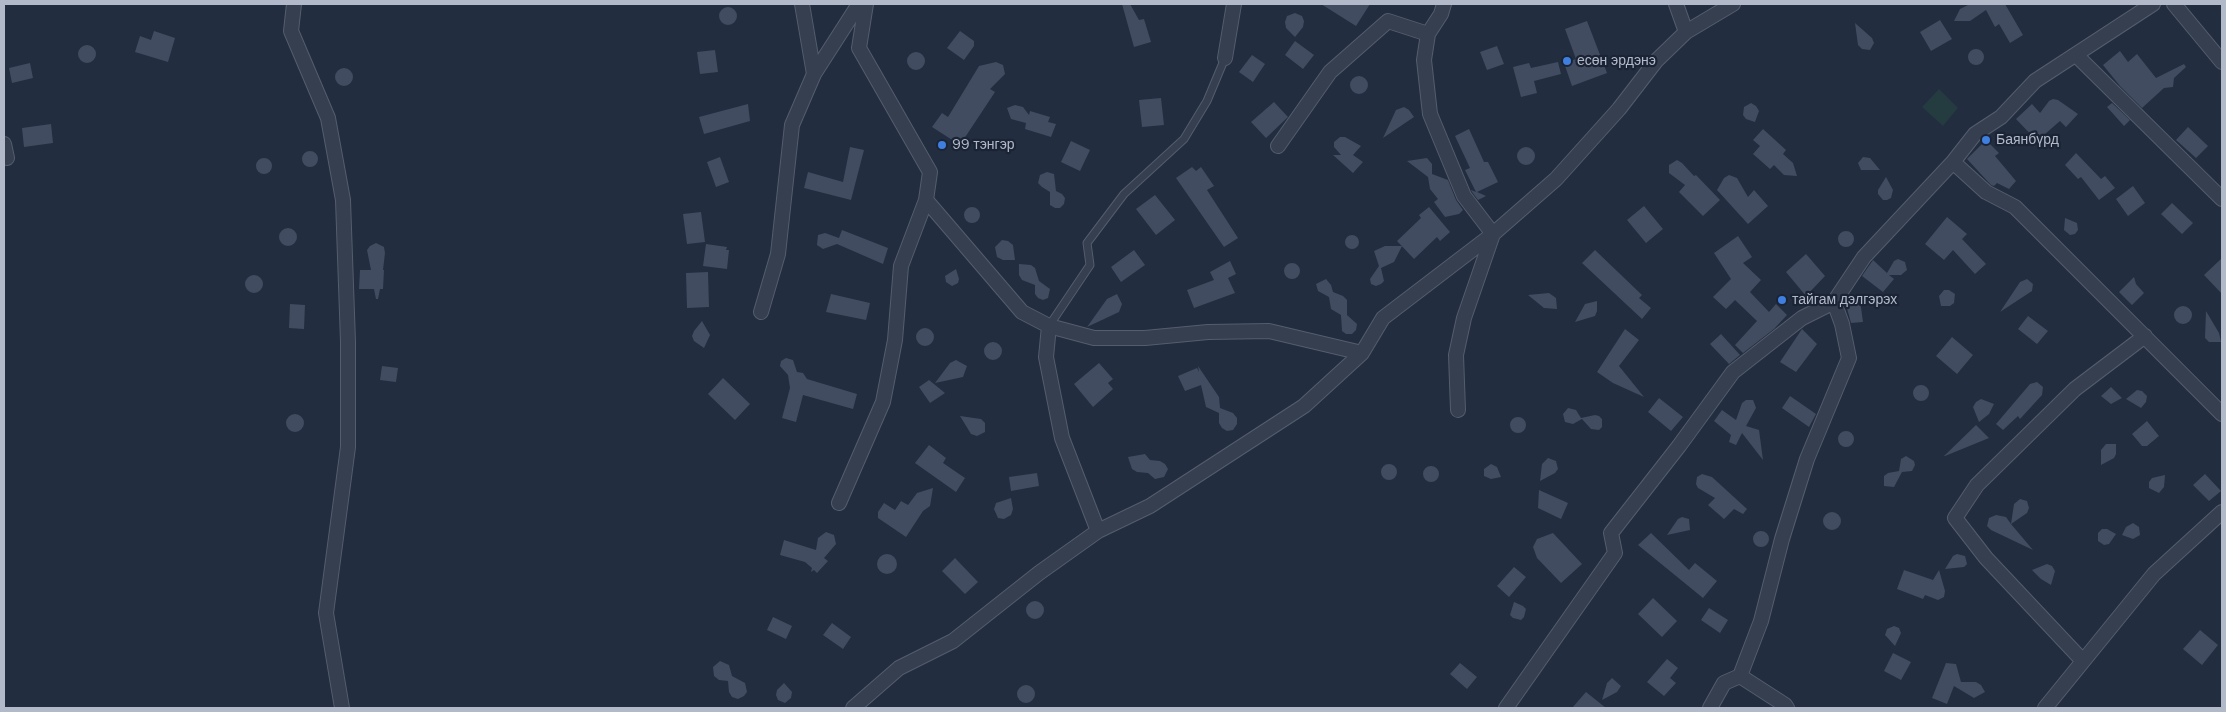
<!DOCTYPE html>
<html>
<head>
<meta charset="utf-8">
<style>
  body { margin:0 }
  #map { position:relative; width:2226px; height:712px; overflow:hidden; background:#222d3f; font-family:"DM Sans",sans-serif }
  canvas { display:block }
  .frame { position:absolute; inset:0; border:5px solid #b2baca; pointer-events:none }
</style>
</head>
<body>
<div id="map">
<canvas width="2226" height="712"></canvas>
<div class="frame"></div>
</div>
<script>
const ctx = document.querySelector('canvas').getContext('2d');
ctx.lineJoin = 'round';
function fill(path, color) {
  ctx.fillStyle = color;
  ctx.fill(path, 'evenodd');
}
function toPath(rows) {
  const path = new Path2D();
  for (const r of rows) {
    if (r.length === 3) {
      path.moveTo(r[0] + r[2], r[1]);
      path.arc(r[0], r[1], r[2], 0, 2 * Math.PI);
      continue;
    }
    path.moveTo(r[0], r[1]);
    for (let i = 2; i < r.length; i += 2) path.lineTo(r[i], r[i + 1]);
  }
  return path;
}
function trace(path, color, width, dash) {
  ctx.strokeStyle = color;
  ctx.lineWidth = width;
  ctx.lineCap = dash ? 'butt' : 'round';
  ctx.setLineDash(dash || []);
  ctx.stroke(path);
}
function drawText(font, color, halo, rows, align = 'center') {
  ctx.font = font + ' "DM Sans",sans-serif';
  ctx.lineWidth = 4.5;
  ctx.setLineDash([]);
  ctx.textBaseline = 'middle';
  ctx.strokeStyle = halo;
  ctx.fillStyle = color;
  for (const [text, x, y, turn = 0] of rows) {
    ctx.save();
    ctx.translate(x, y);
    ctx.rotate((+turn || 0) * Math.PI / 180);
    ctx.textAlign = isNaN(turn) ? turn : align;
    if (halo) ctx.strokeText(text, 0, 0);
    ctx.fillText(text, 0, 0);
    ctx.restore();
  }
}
fill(toPath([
  [1939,89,1958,108,1943,126,1922,107]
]), '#243b40');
fill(toPath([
  [1122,4,1130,4,1139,20,1144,19,1151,42,1134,47],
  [1321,4,1370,4,1356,26],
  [1970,4,2005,4,2023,35,2010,43,1999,24,1995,27,1986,10,1970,21,1954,21,1960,9],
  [728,16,9],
  [1295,13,1302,16,1304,21,1303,27,1295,37,1286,28,1285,22,1287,16],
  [1940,20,1952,39,1931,51,1920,32],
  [1587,21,1607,73,1572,86,1564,63,1576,59,1565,29],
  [1855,23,1872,38,1874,43,1870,50,1862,49,1858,45],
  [154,31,175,38,168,62,135,52,140,36,151,40],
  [960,31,974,41,974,46,964,60,947,48],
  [1295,41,1314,55,1303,69,1285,55],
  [87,54,9],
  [1497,46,1504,64,1487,70,1480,52],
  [1976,57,8],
  [715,50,718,72,700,74,697,52],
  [2120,51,2128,62,2137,54,2156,78,2184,64,2186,67,2174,78,2173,87,2164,88,2142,108,2120,86,2103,65],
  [916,61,9],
  [1252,55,1265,64,1253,82,1239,72],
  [996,62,1003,65,1005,74,990,89,995,92,960,145,932,127,942,113,948,117,979,66],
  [1558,62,1561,74,1534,81,1537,93,1521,97,1513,67,1529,63,1531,68],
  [30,63,33,78,12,83,9,68],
  [344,77,9],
  [1359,85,9],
  [1161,98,1164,125,1142,127,1139,100],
  [2053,99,2058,100,2078,114,2066,127,2060,121,2037,141,2016,119,2032,104,2040,113,2049,101],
  [1274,102,1288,117,1266,138,1251,122],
  [1751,103,1756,106,1759,111,1755,122,1746,119,1743,115,1744,107],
  [2112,103,2130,120,2124,126,2107,107],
  [748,104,750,121,704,134,699,117],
  [1015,105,1023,107,1029,115,1030,111,1050,117,1048,122,1056,124,1051,137,1025,129,1026,123,1011,119,1007,108],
  [1404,107,1409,110,1414,117,1383,138,1396,110],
  [51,124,53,143,24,147,22,128],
  [2188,127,2208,146,2196,158,2176,140],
  [1469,129,1484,162,1488,162,1498,182,1477,192,1486,196,1478,200,1472,192,1471,190,1476,192,1465,170,1470,168,1455,136],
  [1763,129,1786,150,1783,154,1793,163,1797,176,1784,175,1774,165,1770,169,1753,154,1760,146,1753,140],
  [1340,137,1345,137,1361,146,1353,155,1363,162,1353,173,1333,155,1341,155,1334,147,1334,142],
  [1986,140,1999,153,1995,156,2016,181,2009,189,1997,183,1994,186,1991,185,1967,159],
  [1071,141,1090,150,1080,171,1061,162],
  [1526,156,9],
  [850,147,864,150,851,200,804,188,808,172,843,182],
  [310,159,8],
  [2076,153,2101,179,2105,176,2115,188,2099,200,2081,177,2078,179,2065,165],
  [720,157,729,182,716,187,707,162],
  [1863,157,1870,158,1880,170,1861,170,1858,163],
  [264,166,8],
  [1427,158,1432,164,1432,174,1448,180,1456,200,1463,210,1459,214,1445,217,1434,202,1438,199,1430,189,1428,177,1407,161],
  [1677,160,1682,163,1694,176,1696,175,1720,200,1703,216,1679,192,1685,185,1669,173,1669,165],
  [1192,167,1196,171,1201,167,1214,186,1207,190,1238,238,1224,247,1176,178],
  [1047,172,1054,174,1056,191,1062,194,1065,198,1064,204,1060,208,1055,208,1050,205,1050,192,1042,187,1038,183,1040,175],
  [1729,175,1737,178,1748,197,1754,190,1768,206,1748,224,1717,190,1724,178],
  [1886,177,1893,190,1891,198,1887,200,1883,200,1878,194,1878,190],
  [2133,186,2145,203,2128,216,2116,199],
  [1155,195,1175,220,1156,235,1136,209],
  [2172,203,2193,223,2182,234,2161,214],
  [1644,206,1663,229,1646,243,1627,220],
  [1429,207,1450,232,1440,241,1437,237,1414,259,1397,241,1421,218,1419,215],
  [972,215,8],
  [701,212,705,242,687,244,683,214],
  [1947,217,1967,234,1962,239,1986,264,1975,274,1953,250,1944,260,1925,244],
  [2065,218,2077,223,2078,230,2075,234,2070,235,2064,230],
  [288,237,9],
  [842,230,888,248,883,264,837,244,823,249,817,245,818,235,825,233,839,238],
  [1846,239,8],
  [1352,242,7],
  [1738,236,1752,257,1743,263,1761,280,1750,292,1769,312,1776,304,1787,315,1774,329,1743,353,1735,345,1757,321,1735,300,1726,309,1713,297,1731,279,1714,253],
  [1002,240,1008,241,1013,245,1015,260,1003,260,997,257,995,247],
  [376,243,384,247,385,253,383,270,384,270,383,289,380,289,378,299,376,299,374,289,359,289,360,270,371,270,367,250,370,246],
  [706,244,727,247,726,250,729,250,727,269,703,266],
  [1385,246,1402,246,1394,262,1381,268,1384,281,1381,284,1376,286,1371,284,1370,279,1379,266,1374,251],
  [1134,250,1145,265,1121,282,1111,267],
  [1595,250,1642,295,1639,298,1651,308,1642,319,1582,263],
  [1806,254,1825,276,1806,296,1786,272],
  [2222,258,2222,294,2204,275],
  [1898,259,1905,262,1907,270,1901,275,1889,275,1894,279,1883,292,1862,276,1873,260,1887,273,1894,261],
  [1230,261,1236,274,1228,278,1235,293,1194,308,1187,290,1214,280,1210,272],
  [1292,271,8],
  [1019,264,1031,265,1035,268,1039,281,1050,289,1048,298,1043,300,1038,298,1035,294,1035,285,1022,280,1019,275],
  [956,269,959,279,958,283,952,286,946,282,945,276],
  [708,272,709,307,687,308,686,273],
  [254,284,9],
  [2134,277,2136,284,2144,293,2132,305,2119,292],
  [1326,279,1331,285,1333,292,1343,296,1347,300,1347,315,1357,324,1356,330,1352,334,1346,334,1342,331,1341,315,1331,309,1329,297,1318,291,1316,284],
  [2027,279,2033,284,2032,291,2000,312,2020,282],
  [1944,290,1949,290,1955,294,1954,303,1950,306,1941,306,1939,296],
  [1549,293,1556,298,1557,309,1544,308,1528,295],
  [831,294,870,303,866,320,826,312],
  [1117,294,1122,304,1119,312,1087,327,1107,299],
  [1860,300,1863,322,1851,323,1845,301],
  [1597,301,1597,311,1595,316,1575,322,1585,304],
  [290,304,305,305,304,329,289,328],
  [2183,315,9],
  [2206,311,2219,333,2221,342,2209,342,2205,338],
  [2028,316,2048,331,2037,344,2018,329],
  [702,321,710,335,704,348,694,341,692,336,694,331],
  [925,337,9],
  [1625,329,1639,340,1619,366,1644,397,1613,383,1597,372],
  [1802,329,1817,344,1796,372,1780,362],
  [1721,334,1740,355,1729,364,1710,344],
  [1952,337,1973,355,1957,374,1936,356],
  [993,351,9],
  [786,358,793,360,797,372,803,373,807,379,857,394,853,409,803,395,796,422,782,418,790,388,788,375,780,366,781,361],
  [956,360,967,366,963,377,935,383,950,363],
  [1099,363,1113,379,1108,383,1113,389,1093,407,1074,384],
  [382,366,398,368,396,382,380,380],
  [1198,366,1219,397,1220,408,1233,413,1237,418,1237,424,1233,430,1227,431,1222,428,1219,423,1219,413,1206,407,1201,385,1185,391,1178,376,1197,368,1199,372],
  [723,378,750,404,735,420,708,394],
  [929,380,945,393,930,403,919,387],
  [2037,382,2043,387,2042,395,2020,419,2018,416,2003,430,1996,424,2030,384],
  [1921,393,8],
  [2111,387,2122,398,2111,404,2101,396],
  [2137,390,2142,391,2147,396,2146,402,2141,408,2126,399],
  [1790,396,1816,414,1809,427,1782,408],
  [1659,398,1683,417,1671,431,1648,412],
  [1981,399,1994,404,1989,414,1979,422,1973,407,1976,402],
  [1746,400,1753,400,1755,405,1756,408,1746,426,1759,430,1763,460,1742,433,1736,445,1729,442,1731,435,1714,421,1722,410,1736,420,1742,403],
  [1568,408,1576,410,1581,418,1595,415,1599,416,1602,419,1602,427,1599,430,1591,429,1582,419,1573,424,1565,422,1563,414],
  [295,423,9],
  [960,416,981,419,985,423,985,432,977,436,971,434],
  [1518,425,8],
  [2147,421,2159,436,2147,446,2142,446,2132,434],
  [1976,425,1989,438,1945,456,1944,456],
  [1846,439,8],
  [2106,444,2116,444,2116,454,2114,458,2101,465,2101,450],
  [929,445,946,458,943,463,965,478,956,492,915,463],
  [1145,454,1150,460,1160,461,1165,464,1168,469,1164,477,1155,479,1148,473,1137,472,1132,469,1128,457],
  [1906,456,1914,461,1915,465,1912,471,1902,472,1894,487,1884,486,1884,476,1888,473,1899,471,1901,459],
  [1548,458,1556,461,1558,469,1555,473,1540,481,1542,464],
  [1389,472,8],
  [1491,464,1497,467,1501,477,1491,479,1484,476,1484,469],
  [1431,474,8],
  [1037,473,1039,486,1011,491,1009,477],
  [1702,474,1712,477,1747,509,1743,514,1734,509,1724,519,1708,505,1715,498,1698,488,1696,484,1697,477],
  [2205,474,2221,491,2209,501,2193,485],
  [2165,475,2164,487,2159,493,2149,488,2149,482,2152,478],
  [933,488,930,506,923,511,906,537,878,518,878,512,884,503,895,510,901,501,908,505,917,493],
  [1539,490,1568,503,1561,519,1538,508],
  [1011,498,1013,509,1011,515,1004,519,998,518,994,509,996,503],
  [2020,499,2027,501,2029,508,2027,513,2011,524,2033,550,1991,530,1987,526,1989,518,1996,515,2006,517,2011,524,2014,504],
  [1832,521,9],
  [1682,517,1689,519,1690,530,1667,535,1678,519],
  [2133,523,2139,527,2140,535,2133,539,2122,535,2126,527],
  [2102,529,2107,529,2116,534,2109,544,2104,545,2098,541,2098,533],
  [1761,539,8],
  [826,532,834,535,836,544,824,558,828,561,817,573,814,570,811,572,812,568,805,562,780,555,784,540,816,550,818,538],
  [1553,533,1582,564,1561,583,1537,558,1533,547,1537,539],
  [1651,533,1689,570,1695,563,1717,581,1703,598,1638,545],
  [1957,554,1965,556,1967,564,1964,567,1945,569,1953,556],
  [887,564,10],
  [955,558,978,582,965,594,942,571],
  [2047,564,2052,566,2055,571,2051,585,2041,579,2032,570],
  [1514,567,1526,577,1509,597,1497,586],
  [1904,570,1933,580,1939,570,1945,591,1944,597,1938,600,1925,595,1923,599,1897,589],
  [1653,598,1677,621,1662,637,1638,614],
  [1035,610,9],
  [1514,602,1523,606,1526,609,1524,617,1521,620,1513,618,1510,615],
  [1709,608,1728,620,1720,633,1701,620],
  [773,617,792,626,786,639,767,630],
  [832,623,851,637,843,649,823,635],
  [1894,626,1899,628,1901,633,1895,646,1885,635,1887,629],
  [2200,630,2218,645,2202,665,2183,649],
  [1893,653,1911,662,1901,680,1884,671],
  [1667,659,1678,668,1670,678,1676,683,1664,696,1647,682],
  [720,661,729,665,732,676,745,683,747,692,744,696,738,699,732,697,729,692,728,681,719,680,714,676,713,667],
  [1460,663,1477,677,1467,689,1450,674],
  [1946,663,1956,664,1961,682,1976,682,1981,685,1985,692,1974,698,1954,686,1947,704,1932,698],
  [1612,678,1621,686,1617,692,1602,700,1607,683],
  [784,683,792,692,791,698,785,703,778,700,776,695,777,690],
  [1026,694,9],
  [1586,692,1606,708,1572,708]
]), '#414c61');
const service = toPath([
  [1049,326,1090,265,1087,243,1124,194,1184,139,1207,101,1225,58]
]);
const minor = toPath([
  [294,4,291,31,328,118,343,200,348,342,348,447,326,613,342,708],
  [802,4,814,74],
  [1444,4,1441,14,1428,34,1424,60,1430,114,1464,196,1493,234,1464,318,1456,355,1458,410],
  [1676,4,1686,32],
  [2174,4,2222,62],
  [2076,55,2222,199],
  [1225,58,1234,4],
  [4,144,7,158],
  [1278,146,1330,72,1388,21,1428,34],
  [1953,162,1986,192,2015,207,2222,414],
  [926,200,1022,312,1049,326,1046,357,1062,438,1098,531],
  [761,312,778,254,792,125,814,74,859,4],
  [1049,326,1094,338,1145,338,1208,332,1269,331,1362,353],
  [839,503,883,402,895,340,901,266,926,200,930,172,859,48,866,4],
  [2082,660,1986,558,1955,518,1977,485,2075,389,2145,336],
  [1740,676,1785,705,1787,708],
  [853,708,899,668,953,641,1039,573,1098,531,1150,506,1304,406,1362,353,1383,318,1493,234,1556,179,1619,109,1656,61,1686,32,1733,4],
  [1506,708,1615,553,1611,533,1679,446,1733,372,1802,318,1834,302,1864,257,1953,162,1975,134,2001,117,2035,81,2153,4],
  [1710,708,1724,683,1740,676,1761,621,1782,539,1807,459,1849,358,1842,324,1834,302],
  [2045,708,2154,574,2222,512]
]);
trace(service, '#545d6d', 9);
trace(minor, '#545d6d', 16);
trace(service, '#363f4f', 7);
trace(minor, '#363f4f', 14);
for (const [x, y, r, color] of [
  [1567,61,5,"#3f7fe0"],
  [1986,140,5,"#3f7fe0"],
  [942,145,5,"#3f7fe0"],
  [1782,300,5,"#3f7fe0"]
]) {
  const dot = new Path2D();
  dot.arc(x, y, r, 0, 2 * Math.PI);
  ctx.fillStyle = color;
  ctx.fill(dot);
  trace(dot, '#1b2434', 2);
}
drawText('14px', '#b2baca', '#1b2434', [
  ["есөн эрдэнэ",1577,61],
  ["Баянбүрд",1996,140],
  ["99 тэнгэр",952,145],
  ["тайгам дэлгэрэх",1792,300]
], 'left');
</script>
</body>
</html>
